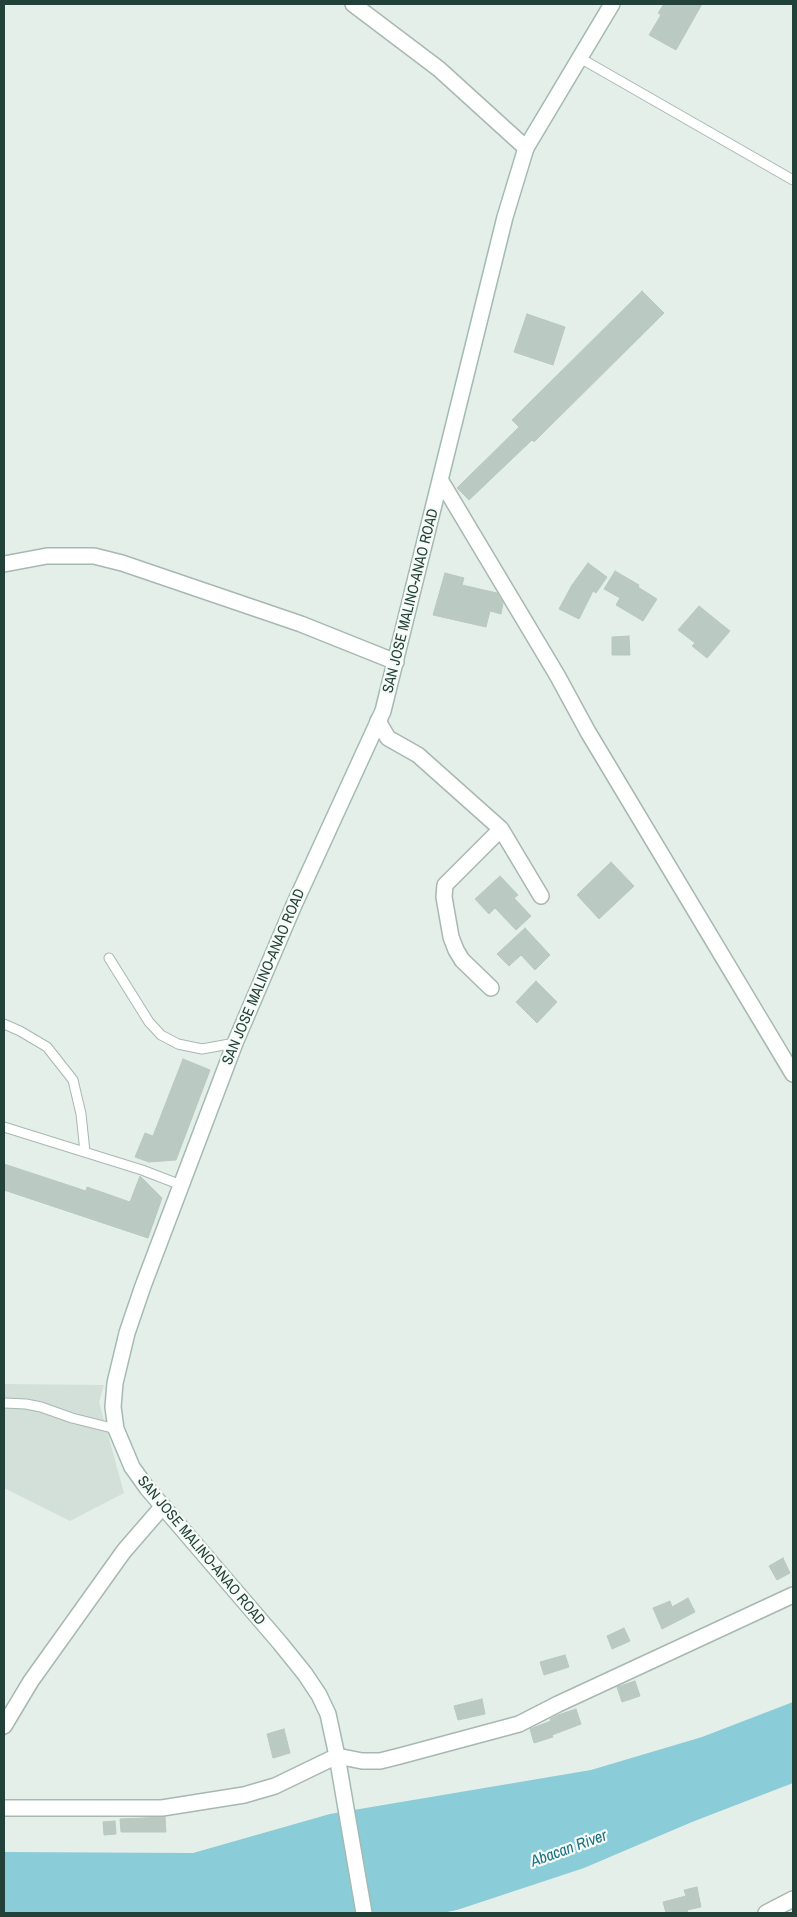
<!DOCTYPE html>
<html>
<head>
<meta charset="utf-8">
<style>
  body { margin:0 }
  #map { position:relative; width:797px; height:1917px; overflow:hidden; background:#e5efea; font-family:"Archivo Narrow",sans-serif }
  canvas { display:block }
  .frame { position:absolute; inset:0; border:5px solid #224239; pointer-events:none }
</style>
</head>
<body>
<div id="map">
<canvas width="797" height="1917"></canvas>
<div class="frame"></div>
</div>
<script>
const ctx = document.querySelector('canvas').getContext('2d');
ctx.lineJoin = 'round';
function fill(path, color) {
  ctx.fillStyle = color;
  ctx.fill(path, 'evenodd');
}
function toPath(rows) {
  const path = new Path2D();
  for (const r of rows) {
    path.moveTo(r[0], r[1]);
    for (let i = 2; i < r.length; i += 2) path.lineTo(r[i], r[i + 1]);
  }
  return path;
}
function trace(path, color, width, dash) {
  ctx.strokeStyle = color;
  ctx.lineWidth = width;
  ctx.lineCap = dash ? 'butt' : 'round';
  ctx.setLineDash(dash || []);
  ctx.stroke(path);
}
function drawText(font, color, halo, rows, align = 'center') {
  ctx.font = font + ' "Archivo Narrow",sans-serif';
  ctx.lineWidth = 4.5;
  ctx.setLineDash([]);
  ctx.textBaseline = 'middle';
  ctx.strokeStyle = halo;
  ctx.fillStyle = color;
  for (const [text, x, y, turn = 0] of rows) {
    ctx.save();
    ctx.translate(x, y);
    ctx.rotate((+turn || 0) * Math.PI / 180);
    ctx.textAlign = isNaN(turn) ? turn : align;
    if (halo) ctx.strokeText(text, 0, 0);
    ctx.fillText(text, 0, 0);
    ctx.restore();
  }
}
fill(toPath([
  [4,1384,104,1385,99,1402,124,1493,70,1521,4,1488]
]), '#d3dfd9');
fill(toPath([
  [793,1702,793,1783,692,1822,584,1868,457,1910,442,1913,4,1913,4,1852,193,1853,330,1814,591,1770,702,1737]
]), '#8accd7');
const building = toPath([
  [664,4,702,4,676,50,649,35,661,15,658,13,664,4],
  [642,291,664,313,534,442,532,440,469,500,457,488,519,427,512,420,642,291],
  [527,314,565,327,553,365,514,352,527,314],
  [588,563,607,577,596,593,593,591,579,619,559,609,572,585,588,563],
  [615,571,639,585,638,587,657,599,643,621,616,605,620,598,604,589,615,571],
  [445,573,464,578,462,585,497,593,503,603,501,614,490,611,486,627,433,615,445,573],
  [699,606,730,631,707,658,692,646,695,643,678,630,699,606],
  [629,636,630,655,612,655,612,637,629,636],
  [611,862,634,886,599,919,577,895,611,862],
  [500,876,518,895,514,898,531,916,516,930,495,908,489,914,475,899,500,876],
  [525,928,550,955,535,970,521,955,509,966,497,954,525,928],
  [536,981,557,1002,537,1023,516,1002,536,981],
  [183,1059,210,1070,176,1160,149,1162,135,1157,145,1133,153,1136,183,1059],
  [4,1164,86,1191,87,1187,130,1202,140,1176,162,1198,148,1238,4,1190,4,1164],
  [783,1558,790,1573,777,1580,769,1566,783,1558],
  [688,1598,695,1612,662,1629,653,1608,670,1601,672,1607,688,1598],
  [624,1628,630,1641,612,1649,607,1636,624,1628],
  [565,1655,569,1667,544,1675,540,1662,565,1655],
  [635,1681,640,1696,622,1702,617,1687,635,1681],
  [482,1699,485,1714,458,1720,454,1706,482,1699],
  [576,1709,581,1724,552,1735,553,1737,534,1743,530,1729,551,1721,550,1719,558,1715,576,1709],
  [284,1729,290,1753,273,1758,267,1734,284,1729],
  [165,1817,166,1832,121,1832,120,1819,165,1817],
  [115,1821,116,1834,104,1835,103,1822,115,1821],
  [697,1887,701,1907,687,1910,688,1913,666,1913,663,1902,686,1896,684,1890,697,1887]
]);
fill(building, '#bacac3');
trace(building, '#b7c9c1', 1);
const service = toPath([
  [580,58,793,180],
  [109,958,149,1022,161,1035,178,1044,202,1049,235,1043],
  [4,1024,20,1031,47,1047,73,1080,81,1114,85,1152],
  [4,1127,142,1170,181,1185],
  [4,1403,26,1404,41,1407,72,1418,116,1429]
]);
const minor = toPath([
  [441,481,557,675,588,732,793,1074],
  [4,564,47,556,94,556,122,563,301,624,396,662],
  [378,721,388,738,418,755,501,829,445,885,444,897,451,937,456,950,462,960,491,988],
  [501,829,541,896],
  [4,1726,31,1681,124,1551,163,1506],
  [4,1808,162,1808,244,1795,275,1786,337,1756,362,1761,380,1761,400,1756,519,1724,558,1704,793,1595],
  [766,1913,793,1899]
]);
const tertiary = toPath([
  [353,4,439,69,526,148]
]);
const secondary = toPath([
  [364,1913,337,1756,328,1714,319,1695,305,1674,280,1643,147,1488,132,1467,116,1429,113,1407,115,1383,127,1333,143,1286,235,1043,294,905,383,711,505,217,526,148,612,4]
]);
trace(service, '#a7b8b1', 11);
trace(minor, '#a7b8b1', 18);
trace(tertiary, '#a7b8b1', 18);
trace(secondary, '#a2bbb2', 18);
trace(service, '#fff', 9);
trace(minor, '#fff', 15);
trace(tertiary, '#fff', 15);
trace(secondary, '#fff', 15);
drawText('15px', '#224239', '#f6fbf8', [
  ["SAN JOSE MALINO-ANAO ROAD",411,601,-76],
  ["SAN JOSE MALINO-ANAO ROAD",264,977,-67],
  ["SAN JOSE MALINO-ANAO ROAD",201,1551,50]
]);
drawText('italic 16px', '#187283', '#f6fbf8', [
  ["Abacan River",569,1849,-20]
]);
</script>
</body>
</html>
